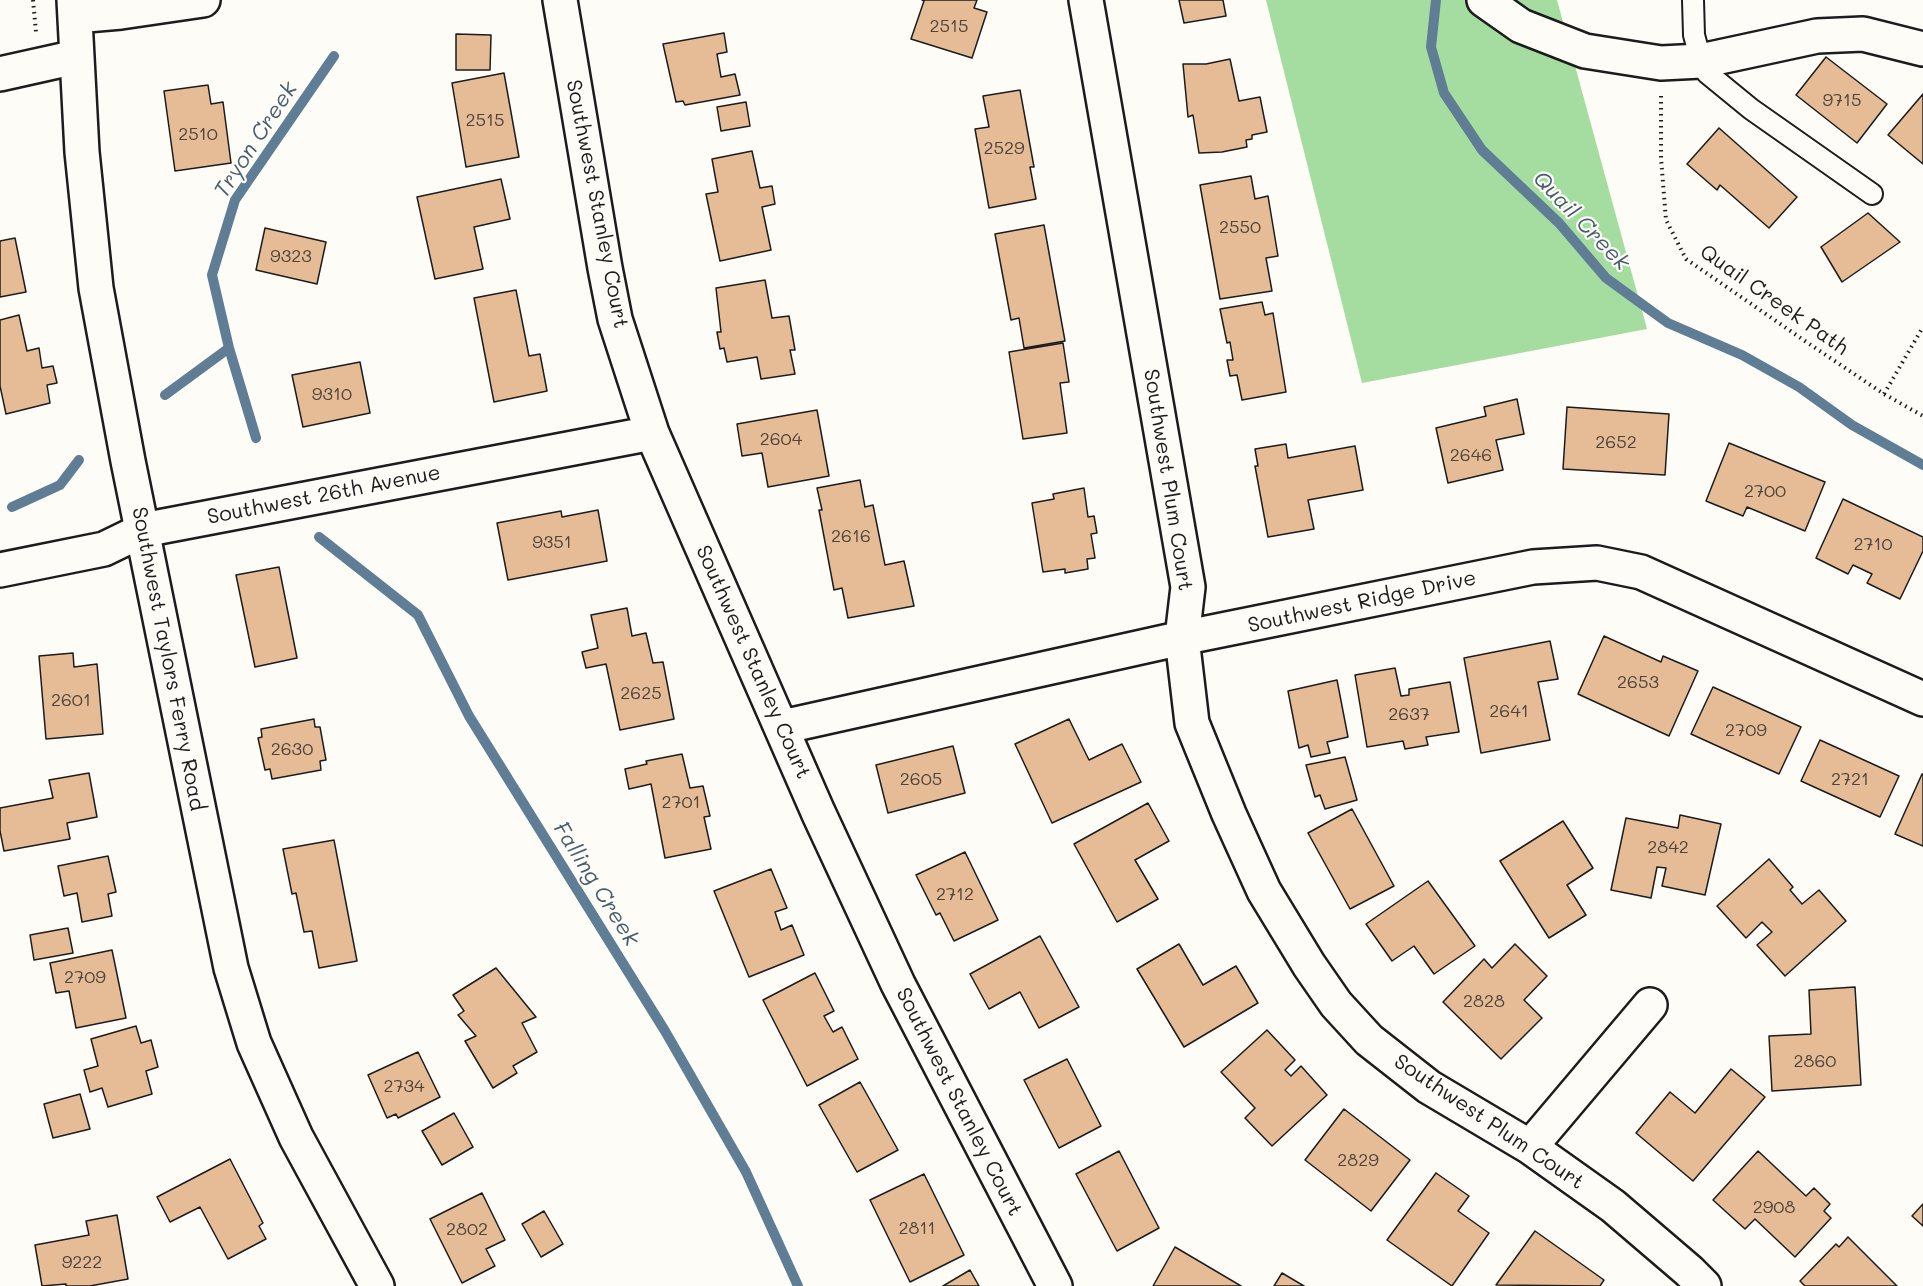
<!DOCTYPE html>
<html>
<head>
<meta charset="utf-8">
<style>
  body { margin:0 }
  canvas { display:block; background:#fdfcf7 }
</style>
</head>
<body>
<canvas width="1923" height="1286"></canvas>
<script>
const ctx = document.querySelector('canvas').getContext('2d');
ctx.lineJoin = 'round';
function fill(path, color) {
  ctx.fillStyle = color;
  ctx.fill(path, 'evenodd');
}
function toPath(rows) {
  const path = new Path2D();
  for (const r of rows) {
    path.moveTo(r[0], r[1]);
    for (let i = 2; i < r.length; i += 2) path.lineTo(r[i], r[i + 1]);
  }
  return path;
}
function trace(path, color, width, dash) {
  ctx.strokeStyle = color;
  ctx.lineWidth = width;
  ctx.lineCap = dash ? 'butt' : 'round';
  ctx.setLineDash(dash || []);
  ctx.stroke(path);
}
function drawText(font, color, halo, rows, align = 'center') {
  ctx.font = font + ' Mali,sans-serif';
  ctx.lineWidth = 4.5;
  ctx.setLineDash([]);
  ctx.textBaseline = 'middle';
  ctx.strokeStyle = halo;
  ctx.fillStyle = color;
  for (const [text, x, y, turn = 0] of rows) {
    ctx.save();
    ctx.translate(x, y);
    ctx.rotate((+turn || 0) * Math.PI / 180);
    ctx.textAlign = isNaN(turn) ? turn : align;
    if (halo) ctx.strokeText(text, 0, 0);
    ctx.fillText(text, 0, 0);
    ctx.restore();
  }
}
fill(toPath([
  [1266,0,1557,0,1647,329,1362,383]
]), '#a5dda1');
trace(toPath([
  [1436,0,1431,47,1444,93,1482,150,1559,223,1606,278,1668,323,1742,355,1799,387,1852,425,1923,465],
  [165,395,229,348],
  [256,438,229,348,212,275,235,200,334,56],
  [12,507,60,485,79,460],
  [319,537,418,615,469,716,665,1031,746,1172,798,1286]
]), '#5f7e96', 10);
const building = toPath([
  [922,0,977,0,974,8,987,12,972,58,911,39,924,1,922,0],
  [1179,0,1223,0,1226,16,1184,23,1179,0],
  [724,33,727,52,717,54,721,77,735,74,740,95,685,105,683,101,676,102,663,44,724,33],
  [456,34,491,35,490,70,456,70,456,34],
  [1826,57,1887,104,1857,143,1796,95,1826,57],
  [1230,59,1239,101,1260,97,1267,132,1252,135,1252,139,1246,140,1247,147,1222,152,1199,153,1193,115,1188,117,1183,64,1206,64,1230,59],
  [504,73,519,157,466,167,452,83,504,73],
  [208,85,211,104,223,102,231,163,175,171,164,91,208,85],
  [1020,90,1034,167,1030,167,1036,199,989,208,975,129,989,127,983,96,1020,90],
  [1923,94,1923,164,1888,135,1923,94],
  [746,102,750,126,721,131,717,107,746,102],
  [1719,128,1797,197,1769,228,1720,185,1717,190,1687,164,1719,128],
  [752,151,760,188,772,186,775,204,762,207,771,250,720,261,706,194,718,192,712,159,752,151],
  [1251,176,1255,199,1268,196,1278,256,1266,258,1272,291,1220,299,1200,185,1251,176],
  [501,179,510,219,474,227,483,269,435,279,417,197,501,179],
  [1868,213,1900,242,1842,282,1821,247,1868,213],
  [1044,225,1065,341,1024,348,1019,318,1011,320,995,234,1044,225],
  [265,228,326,242,317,284,256,270,265,228],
  [15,238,26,292,0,297,0,241,15,238],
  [765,280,772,318,789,316,795,350,790,350,795,374,761,379,757,357,727,362,724,348,720,349,717,332,721,332,716,288,765,280],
  [516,290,529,356,540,354,547,391,494,402,474,298,516,290],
  [1262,302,1265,315,1273,313,1286,392,1242,400,1237,375,1230,376,1227,360,1233,360,1230,342,1227,343,1220,309,1262,302],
  [19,315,27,351,39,348,42,368,53,366,57,383,47,385,50,403,6,414,0,386,0,320,19,315],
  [1063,343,1069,382,1060,383,1067,433,1023,439,1009,352,1063,343],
  [360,362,370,413,303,427,292,375,360,362],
  [1517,399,1524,434,1496,440,1503,470,1448,483,1436,428,1486,416,1484,407,1517,399],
  [1567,407,1669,414,1665,475,1563,469,1567,407],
  [817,410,829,476,768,487,762,453,742,456,737,424,817,410],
  [1729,443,1825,482,1805,531,1747,507,1743,516,1706,501,1729,443],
  [1286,444,1288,458,1355,446,1363,490,1308,500,1314,529,1268,537,1255,466,1258,466,1255,449,1286,444],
  [860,480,865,507,873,505,885,565,904,561,914,606,848,618,842,588,834,590,819,510,822,510,817,488,860,480],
  [1084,488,1088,517,1094,516,1097,533,1091,534,1095,558,1087,559,1088,569,1065,573,1065,569,1043,572,1032,503,1054,499,1053,494,1084,488],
  [1843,499,1923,537,1923,551,1900,599,1867,583,1872,574,1853,565,1848,574,1816,558,1843,499],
  [598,510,607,561,508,580,497,523,561,511,562,517,598,510],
  [279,567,297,658,255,667,236,575,279,567],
  [627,608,632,636,646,633,653,663,663,662,674,719,620,730,606,664,586,668,582,652,598,648,591,615,627,608],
  [1604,636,1661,662,1663,656,1698,671,1669,736,1578,694,1604,636],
  [1550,641,1558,679,1538,682,1550,740,1481,753,1464,658,1550,641],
  [73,653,74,667,97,664,103,734,46,739,39,656,73,653],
  [1395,668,1401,696,1409,695,1409,689,1450,682,1459,732,1426,737,1428,745,1405,749,1403,741,1367,747,1355,675,1395,668],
  [1337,680,1348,737,1327,742,1330,753,1311,757,1308,745,1299,748,1288,691,1337,680],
  [1713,687,1801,727,1779,774,1691,734,1713,687],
  [314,719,315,727,320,727,326,760,320,761,321,770,272,779,270,769,265,770,258,738,262,737,261,729,314,719],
  [1069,719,1089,760,1122,744,1141,782,1052,823,1015,744,1069,719],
  [1820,740,1899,776,1880,817,1801,781,1820,740],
  [953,746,965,793,888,813,876,765,953,746],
  [682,754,690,788,703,786,710,816,704,817,711,849,665,858,651,784,629,789,625,769,647,764,646,761,682,754],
  [1345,757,1357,800,1325,809,1320,795,1315,797,1306,765,1345,757],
  [89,773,97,817,67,823,70,839,4,851,0,831,0,808,53,798,49,780,89,773],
  [1922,774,1923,774,1923,846,1895,834,1922,774],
  [1148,803,1169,841,1135,860,1158,899,1117,922,1074,844,1148,803],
  [1352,809,1394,886,1350,909,1308,833,1352,809],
  [1680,815,1721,824,1705,895,1662,886,1666,868,1657,867,1651,898,1611,890,1626,818,1678,828,1680,815],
  [1563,821,1593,868,1567,885,1586,915,1549,938,1500,861,1563,821],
  [334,840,357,961,319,968,312,931,304,932,296,893,292,894,283,849,334,840],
  [965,852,998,920,954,941,940,913,936,915,916,875,965,852],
  [108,856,116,892,108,894,112,916,82,922,77,893,64,896,58,866,108,856],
  [1769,859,1793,887,1790,890,1802,904,1819,890,1846,921,1785,976,1757,945,1772,932,1762,922,1746,938,1717,906,1769,859],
  [771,869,787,908,775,912,781,930,792,925,804,955,749,977,714,891,771,869],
  [1428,881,1475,946,1434,974,1414,946,1392,961,1366,924,1428,881],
  [68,928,73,953,34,960,30,935,68,928],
  [1040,936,1079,1007,1039,1028,1020,992,989,1009,970,974,1040,936],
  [1179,944,1203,985,1236,966,1258,1003,1184,1047,1137,969,1179,944],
  [1515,944,1547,976,1524,1000,1542,1018,1501,1059,1443,1002,1484,959,1492,968,1515,944],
  [112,950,126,1018,76,1028,69,991,56,993,50,963,112,950],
  [496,968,536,1017,522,1023,537,1052,513,1066,517,1073,493,1088,465,1041,476,1036,458,1015,464,1011,453,995,496,968],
  [815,973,834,1011,824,1016,833,1032,842,1027,858,1059,807,1086,763,1000,815,973],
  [1855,987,1861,1085,1772,1091,1769,1036,1811,1034,1809,990,1855,987],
  [136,1026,141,1043,151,1040,158,1067,146,1071,152,1094,108,1107,102,1088,90,1092,84,1070,98,1066,91,1039,136,1026],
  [1267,1030,1295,1060,1285,1070,1291,1076,1301,1066,1327,1095,1272,1146,1245,1118,1255,1108,1221,1072,1267,1030],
  [418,1052,440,1097,398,1118,396,1114,387,1118,368,1075,418,1052],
  [1067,1059,1101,1126,1059,1148,1024,1080,1067,1059],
  [1731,1069,1765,1097,1693,1181,1636,1133,1670,1092,1695,1113,1731,1069],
  [860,1082,898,1150,857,1172,819,1105,860,1082],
  [80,1094,90,1129,53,1138,44,1104,80,1094],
  [1344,1109,1410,1160,1371,1211,1305,1160,1344,1109],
  [454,1113,473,1147,442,1165,422,1131,454,1113],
  [1119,1151,1159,1228,1117,1251,1076,1174,1119,1151],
  [1758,1151,1806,1196,1814,1188,1830,1204,1824,1211,1831,1218,1795,1257,1755,1219,1745,1229,1713,1200,1758,1151],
  [230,1159,263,1223,259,1226,266,1239,228,1259,200,1207,170,1222,157,1197,230,1159],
  [1436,1173,1469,1196,1458,1211,1489,1233,1452,1286,1387,1240,1436,1173],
  [924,1174,964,1255,910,1282,870,1200,924,1174],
  [482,1193,505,1240,486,1249,495,1266,462,1283,430,1219,482,1193],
  [1923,1204,1923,1226,1912,1216,1923,1204],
  [544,1211,563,1244,541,1257,522,1224,544,1211],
  [117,1215,128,1279,90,1286,66,1286,66,1284,42,1286,35,1245,89,1235,86,1221,117,1215],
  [1535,1231,1604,1280,1600,1286,1496,1285,1535,1231],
  [1848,1237,1897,1286,1805,1286,1800,1281,1836,1244,1839,1247,1848,1237],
  [1175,1247,1241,1286,1153,1286,1175,1247],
  [970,1270,979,1286,943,1286,970,1270],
  [1282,1273,1304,1286,1274,1286,1282,1273]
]);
fill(building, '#e6bc97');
trace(building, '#1c1c1c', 1.5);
const lane = toPath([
  [1693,0,1694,35,1701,61,1707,73,1751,109,1872,194]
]);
const street = toPath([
  [560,0,605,268,615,319,652,433,818,812,898,984,1055,1286],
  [1086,0,1188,587,1182,638,1192,723,1229,814,1264,891,1309,965,1336,1004,1369,1040,1429,1087,1530,1147,1613,1206,1689,1271,1704,1286],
  [1484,0,1521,26,1585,51,1661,63,1701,61,1817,36,1863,34,1923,49],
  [0,74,76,57],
  [143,530,652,433],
  [782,727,1182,638,1533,567,1597,563,1641,572,1923,699],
  [1530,1147,1650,1005]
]);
const secondary = toPath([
  [74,0,82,152,96,288,128,461,231,968,254,1043,296,1137,377,1286],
  [75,16,121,12,203,0],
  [0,570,104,549,143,530]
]);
trace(lane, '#1c1c1c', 24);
trace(street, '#1c1c1c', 38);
trace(secondary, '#1c1c1c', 38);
trace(toPath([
  [33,0,36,32],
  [1661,96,1661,158,1666,220,1686,259,1805,341,1884,394,1923,416],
  [1884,394,1923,327]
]), '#1c1c1c', 4, [1.5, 4.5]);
trace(lane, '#fdfcf7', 20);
trace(street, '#fdfcf7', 33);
trace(secondary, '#fdfcf7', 33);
drawText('18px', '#4e443b', null, [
  ["2515",949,26],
  ["9715",1842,100],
  ["2515",485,120],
  ["2510",198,134],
  ["2529",1004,148],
  ["2550",1240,227],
  ["9323",291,256],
  ["9310",332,394],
  ["2604",781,439],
  ["2652",1616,442],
  ["2646",1471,455],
  ["2700",1765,491],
  ["2616",851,536],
  ["9351",552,542],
  ["2710",1873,544],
  ["2653",1638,682],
  ["2625",641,693],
  ["2601",71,700],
  ["2641",1509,711],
  ["2637",1409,714],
  ["2709",1746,730],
  ["2630",292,749],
  ["2605",921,779],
  ["2721",1850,779],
  ["2701",681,802],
  ["2842",1668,847],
  ["2712",955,894],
  ["2709",85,977],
  ["2828",1484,1001],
  ["2860",1815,1061],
  ["2734",404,1086],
  ["2829",1358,1160],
  ["2908",1774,1207],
  ["2811",917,1228],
  ["2802",467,1229],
  ["9222",82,1262]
]);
drawText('21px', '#1c1c1c', '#fdfcf7', [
  ["Southwest Stanley Court",597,204,79],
  ["Quail Creek Path",1774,300,35],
  ["Southwest Plum Court",1168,480,81],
  ["Southwest 26th Avenue",324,495,-11],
  ["Southwest Ridge Drive",1362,602,-12],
  ["Southwest Taylors Ferry Road",168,659,79],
  ["Southwest Stanley Court",753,662,66],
  ["Southwest Stanley Court",959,1102,63],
  ["Southwest Plum Court",1489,1122,34]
]);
drawText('italic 22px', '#485d6e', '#fdfcf7', [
  ["Tryon Creek",256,140,-57],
  ["Quail Creek",1581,221,46],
  ["Falling Creek",596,884,58]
]);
</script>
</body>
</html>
